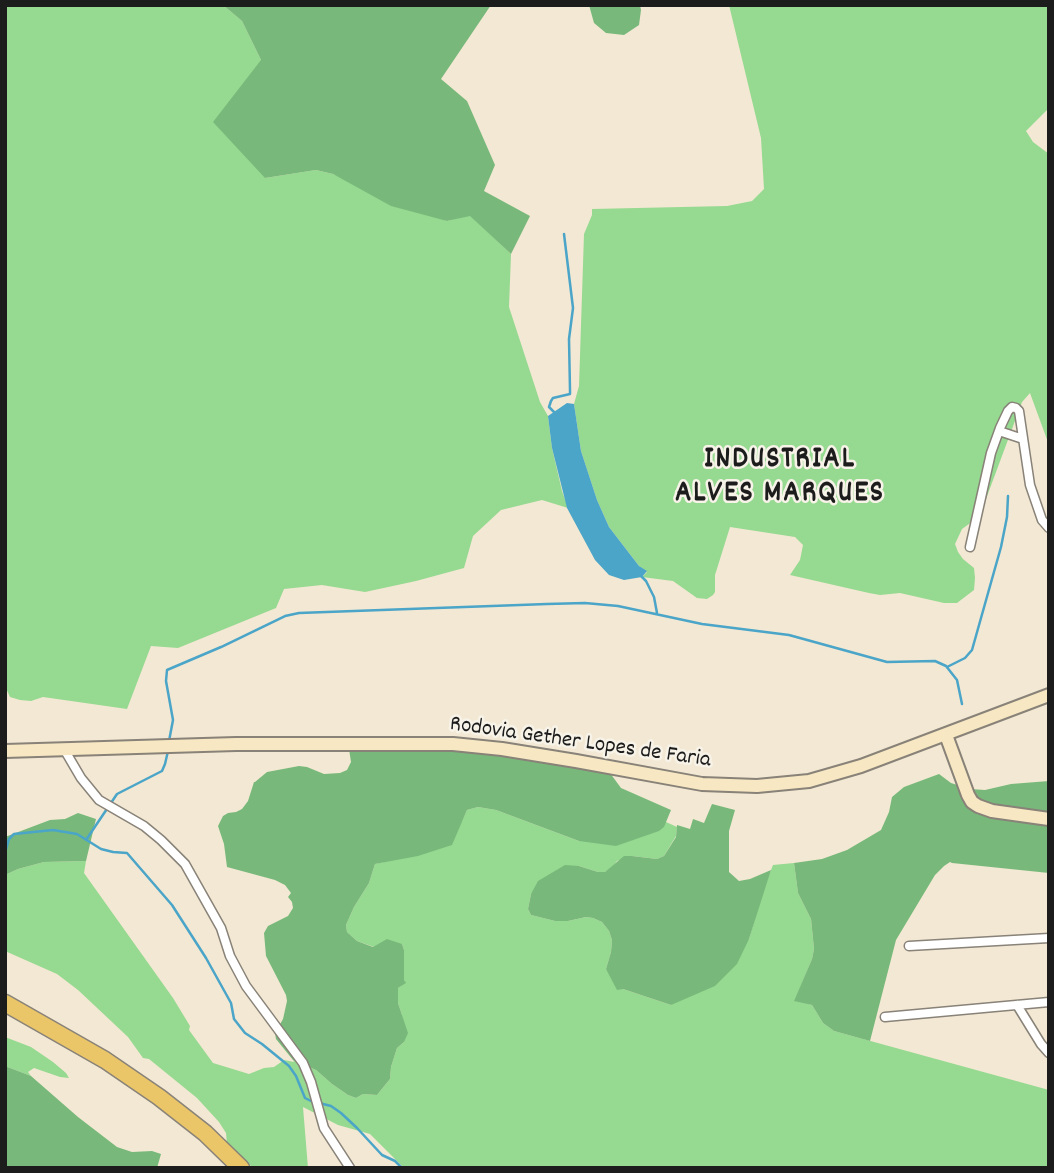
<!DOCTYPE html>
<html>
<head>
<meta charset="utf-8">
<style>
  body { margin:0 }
  #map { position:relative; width:1054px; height:1173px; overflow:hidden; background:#f3e8d3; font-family:Dekko,sans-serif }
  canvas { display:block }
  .frame { position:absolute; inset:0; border:7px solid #1c1c1c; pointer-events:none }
</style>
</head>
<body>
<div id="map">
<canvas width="1054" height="1173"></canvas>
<div class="frame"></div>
</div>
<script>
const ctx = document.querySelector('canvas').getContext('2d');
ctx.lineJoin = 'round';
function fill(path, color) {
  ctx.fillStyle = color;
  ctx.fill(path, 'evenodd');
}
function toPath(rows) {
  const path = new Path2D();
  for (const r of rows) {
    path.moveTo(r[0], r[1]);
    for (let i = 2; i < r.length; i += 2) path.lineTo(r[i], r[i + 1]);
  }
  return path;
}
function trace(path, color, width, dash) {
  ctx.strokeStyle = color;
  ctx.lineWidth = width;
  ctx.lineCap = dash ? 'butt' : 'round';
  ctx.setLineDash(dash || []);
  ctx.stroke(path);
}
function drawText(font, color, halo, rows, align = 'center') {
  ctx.font = font + ' Dekko,sans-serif';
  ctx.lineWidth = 5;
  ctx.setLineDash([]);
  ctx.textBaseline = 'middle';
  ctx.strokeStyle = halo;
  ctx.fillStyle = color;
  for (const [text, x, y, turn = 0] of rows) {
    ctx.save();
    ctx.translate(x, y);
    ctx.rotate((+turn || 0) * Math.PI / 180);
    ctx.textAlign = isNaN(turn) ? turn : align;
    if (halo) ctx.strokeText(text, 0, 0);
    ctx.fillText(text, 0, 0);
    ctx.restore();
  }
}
fill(toPath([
  [5,5,223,5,242,21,261,60,265,178,316,170,333,174,447,221,470,215,511,254,509,307,540,402,548,416,552,448,562,491,568,508,542,500,501,510,473,536,464,568,416,581,365,592,322,585,284,589,276,608,178,648,151,646,127,709,43,697,31,701,20,700,10,697,5,686],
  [729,5,1049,5,1049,108,1026,131,1033,142,1049,154,1049,445,1030,393,1022,402,986,499,973,521,962,529,955,544,958,552,963,559,974,568,975,578,974,590,957,603,944,603,900,593,880,595,869,593,790,575,800,560,803,545,795,537,730,527,715,575,715,592,713,595,707,599,697,598,673,581,642,577,647,572,639,566,609,527,597,500,581,451,574,404,579,386,584,234,592,215,592,209,727,206,752,201,764,189,761,138],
  [478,807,496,810,579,841,666,822,677,827,676,836,664,856,657,859,632,856,617,861,611,869,605,872,598,872,579,866,531,894,528,909,531,915,555,921,568,921,586,917,593,918,602,922,609,931,612,940,611,952,606,969,623,989,671,1005,749,939,765,885,773,865,794,863,798,893,811,919,814,949,812,959,795,1000,812,1005,823,1023,834,1031,1049,1090,1049,1168,404,1168,370,1134,338,1125,303,1107,308,1168,253,1168,227,1144,226,1133,219,1122,197,1098,149,1059,143,1058,128,1037,78,990,57,974,5,951,5,875,18,869,44,862,86,861,84,873,173,998,190,1026,189,1030,213,1063,249,1074,264,1068,274,1067,284,1060,294,1062,293,1060,316,1070,332,1084,348,1095,356,1098,363,1094,377,1095,390,1079,391,1067,397,1048,404,1042,402,1015,398,1003,398,988,405,983,404,980,404,950,402,944,374,947,357,941,347,932,346,925,354,907,369,883,375,864,392,860,462,821,467,810],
  [5,1037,31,1047,53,1062,66,1073,69,1078,60,1077,34,1068,28,1072,31,1076,5,1066]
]), '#96d991');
fill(toPath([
  [223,5,491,5,441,79,467,101,495,165,484,191,530,216,511,254,470,216,447,221,391,206,333,174,316,170,265,178,213,122,261,60,242,21],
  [589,5,640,5,641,10,639,25,624,35,606,33,594,23],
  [349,749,476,752,573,765,610,773,621,788,671,810,664,827,659,831,616,846,579,841,496,810,478,807,467,810,452,845,418,856,375,864,369,883,354,907,346,925,347,932,357,941,373,947,387,939,402,944,404,950,404,980,406,983,398,988,398,1003,408,1033,404,1042,397,1048,391,1067,390,1079,377,1095,363,1094,356,1098,348,1095,332,1084,316,1070,293,1060,276,1039,275,1033,283,1019,287,1001,286,995,266,956,264,933,268,926,288,916,293,908,292,902,288,897,291,893,285,885,275,880,227,867,224,844,218,826,223,816,228,813,236,812,242,809,248,801,254,782,255,782,267,772,299,766,307,767,324,774,340,773,347,770,351,762],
  [939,774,951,783,970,789,985,790,1011,784,1049,781,1049,873,952,863,950,862,944,866,935,875,896,940,870,1041,834,1031,823,1023,812,1005,794,1001,812,959,814,949,811,919,798,893,794,863,822,859,847,850,881,830,889,812,892,797,904,787],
  [712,804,735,810,729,831,729,872,739,881,750,879,771,870,749,939,737,964,715,986,671,1005,623,989,617,990,606,969,611,952,612,940,609,931,602,922,593,918,586,917,568,921,555,921,531,915,528,909,531,894,538,881,565,865,579,866,598,872,605,872,624,856,632,856,657,859,664,856,676,837,677,825,690,829,693,819,704,823],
  [78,813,96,819,86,861,44,862,18,869,5,875,5,837,50,820,65,819],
  [5,1066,31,1076,78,1117,117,1147,132,1152,152,1151,161,1154,157,1168,5,1168]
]), '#78b97b');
fill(toPath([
  [567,403,574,404,581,451,597,500,609,527,639,566,647,571,642,577,624,580,609,575,595,560,567,508,552,448,548,416]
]), '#4aa5c8');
trace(toPath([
  [555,413,549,407,551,401,553,398,570,394,570,390,569,339,573,308,564,234],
  [640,575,646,581,654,597,657,613],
  [947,667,965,658,972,650,1001,547,1007,517,1008,496],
  [169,741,173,720,166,681,167,670,221,647,285,616,299,613,547,604,585,603,618,606,702,624,789,635,887,662,935,661,946,666,957,680,962,704],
  [86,840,117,794,162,771,165,764,168,751],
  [5,853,9,839,14,834,53,830,77,834,101,849,113,852,127,853,172,905,206,958,231,1003,234,1019,245,1033,262,1044,289,1066,296,1076,305,1098,313,1102],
  [319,1103,331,1106,341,1113,357,1128,382,1155,395,1161,402,1168]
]), '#4aa5c8', 2.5);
const street = toPath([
  [999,431,1023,439],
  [970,547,991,453,1000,428,1008,411,1012,407,1016,408,1019,411,1030,485,1042,520,1049,528],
  [64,749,81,778,99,800,144,826,161,840,185,864,221,928,230,956,246,986,303,1063,311,1082,324,1128,350,1168],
  [909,946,1049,938],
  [1017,1005,1041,1044,1049,1053],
  [885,1017,1049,1002]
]);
const secondary = toPath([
  [946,735,968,795,972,802,978,806,992,811,1049,819],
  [5,751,236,744,453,744,502,749,576,761,702,784,757,786,809,781,861,766,1049,695]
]);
const highway = toPath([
  [5,1003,105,1060,159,1097,205,1133,241,1168]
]);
trace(street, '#888278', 11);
trace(secondary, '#888278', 16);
trace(highway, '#888278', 19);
trace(street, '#fff', 8);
trace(secondary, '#f7e8c3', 12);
trace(highway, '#ebc669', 16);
drawText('23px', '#1c1c1c', '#f7f3e8', [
  ["Rodovia Gether Lopes de Faria",580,744,8]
]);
ctx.letterSpacing = '2px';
drawText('bold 30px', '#1c1c1c', '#f7f3e8', [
  ["INDUSTRIAL",780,462],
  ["ALVES MARQUES",780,496]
]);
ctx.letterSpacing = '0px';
</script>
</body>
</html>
